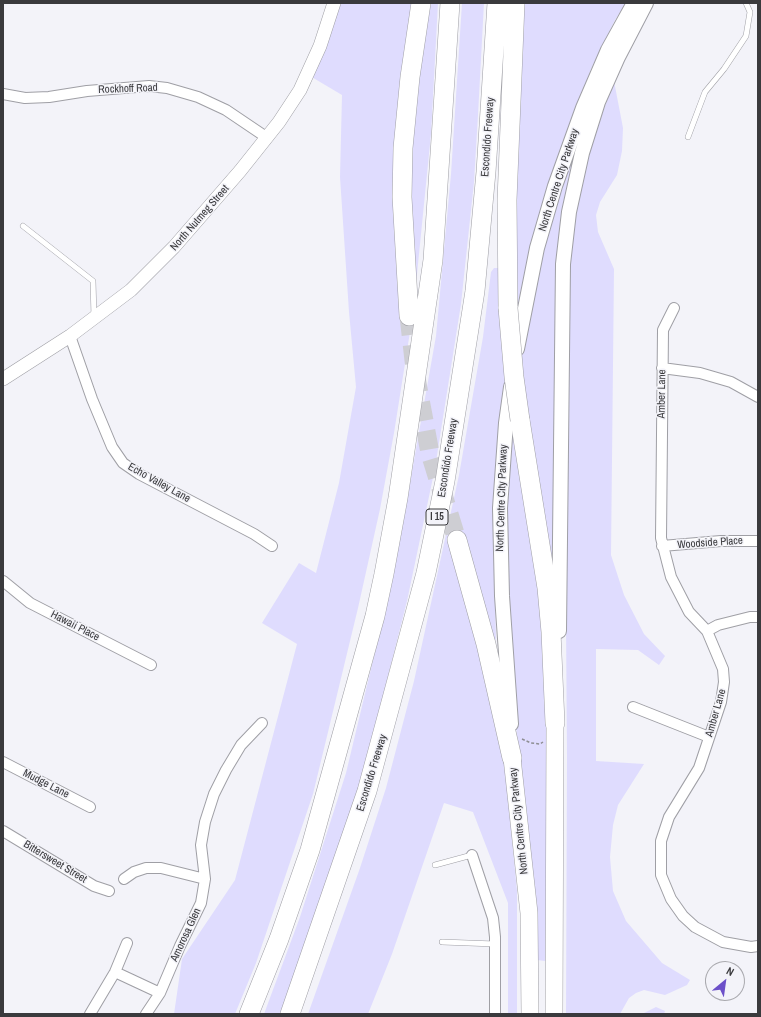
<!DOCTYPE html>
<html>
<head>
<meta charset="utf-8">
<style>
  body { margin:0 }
  #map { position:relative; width:761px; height:1017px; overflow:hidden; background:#f3f3f9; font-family:"Archivo Narrow",sans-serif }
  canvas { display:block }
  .frame { position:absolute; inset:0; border:4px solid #3a3a3d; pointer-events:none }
  .north { position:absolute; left:705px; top:961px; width:40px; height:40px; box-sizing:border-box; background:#f3f3f9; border:1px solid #a9a9ae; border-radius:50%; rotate:29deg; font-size:11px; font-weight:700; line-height:16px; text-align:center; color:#3a3a3d }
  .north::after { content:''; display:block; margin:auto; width:14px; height:18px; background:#6c50c9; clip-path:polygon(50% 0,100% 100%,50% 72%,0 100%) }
</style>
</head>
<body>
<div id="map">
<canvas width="761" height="1017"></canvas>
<div class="frame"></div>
<div class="north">N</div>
</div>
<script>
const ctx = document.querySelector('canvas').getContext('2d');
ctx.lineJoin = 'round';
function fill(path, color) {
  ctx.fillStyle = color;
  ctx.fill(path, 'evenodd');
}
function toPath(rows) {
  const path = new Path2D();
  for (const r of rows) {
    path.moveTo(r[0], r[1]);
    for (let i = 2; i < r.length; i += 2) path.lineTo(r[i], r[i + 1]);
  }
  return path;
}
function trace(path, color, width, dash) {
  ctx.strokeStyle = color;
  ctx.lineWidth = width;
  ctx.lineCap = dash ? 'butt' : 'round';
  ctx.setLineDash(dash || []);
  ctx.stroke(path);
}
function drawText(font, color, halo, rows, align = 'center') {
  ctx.font = font + ' "Archivo Narrow",sans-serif';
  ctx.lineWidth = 3;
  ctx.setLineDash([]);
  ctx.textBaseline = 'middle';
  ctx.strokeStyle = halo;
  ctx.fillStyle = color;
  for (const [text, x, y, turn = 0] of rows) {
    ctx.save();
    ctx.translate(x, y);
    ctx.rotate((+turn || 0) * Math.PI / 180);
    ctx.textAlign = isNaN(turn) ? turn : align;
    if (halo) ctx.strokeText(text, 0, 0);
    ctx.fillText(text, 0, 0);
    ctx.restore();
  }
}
fill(toPath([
  [339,3,413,3,409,34,413,313,394,433,380,509,358,608,313,794,256,963,235,1014,174,1014,182,959,235,880,297,644,262,623,299,563,316,573,339,483,356,387,349,312,340,177,342,95,310,76],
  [425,3,438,3,431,134,414,304,408,251,413,77],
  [462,3,484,3,478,115,474,182,461,304,435,468,407,601,371,744,351,812,280,1014,264,1014,300,917,346,773,386,606,401,534,436,336,451,174],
  [519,3,626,3,615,20,591,69,555,171,495,487,493,527,496,639,493,642,498,725,506,778,517,891,517,1014,508,1014,508,903,473,812,444,803,392,954,368,1014,308,1014,360,868,386,788,414,681,459,475,483,337,491,272,494,268,499,268],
  [614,81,623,128,622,151,617,175,600,202,596,215,598,232,614,269,611,555,624,595,644,634,665,656,659,665,638,650,596,649,596,761,644,764,618,805,613,825,610,857,613,891,626,921,662,963,690,980,687,985,665,995,644,990,636,993,629,998,620,1014,566,1014,567,757,564,353,571,247,581,185,589,150],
  [589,104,571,175,554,558,552,559,548,644,548,959,545,961,537,960,522,777,513,702,504,546,509,444,519,365,551,212],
  [656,1007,665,1011,664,1014,642,1014]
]), '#dfdcfe');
trace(toPath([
  [409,316,416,378,430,453,457,540]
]), '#ceced3', 19, [19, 10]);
const service = toPath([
  [688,137,705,92,724,69,746,36,750,12,746,3],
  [23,226,93,281,94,317],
  [435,865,472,855],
  [442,942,495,944]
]);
const minor = toPath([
  [3,94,25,98,49,97,87,91,149,86,167,88,198,97,226,110,266,137],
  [674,308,663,330,661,538,671,577,689,612,707,631,723,669,724,682,721,702,699,768,669,817,661,841,661,875,671,899,683,916,695,927,723,942,751,947,758,946],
  [70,336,92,399,112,447,123,463,139,474,254,534,272,546],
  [662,368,700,373,731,382,758,397],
  [662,546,721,541,758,541],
  [3,581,30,603,151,665],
  [707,631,718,625,750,617,758,617],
  [633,707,709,737],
  [3,762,90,807],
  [3,831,94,886,109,891],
  [472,855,493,918,495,937,495,1014],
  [124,879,134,872,146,868,161,868,205,879],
  [115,972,160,993],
  [90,1014,115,972,127,943],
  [146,1014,160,993,180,946,201,903,205,879,201,845,205,822,214,794,226,770,241,745,262,723]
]);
const tertiary = toPath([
  [3,379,70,336,131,290,174,247,240,171,279,122,300,90,320,46,334,3]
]);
const secondary = toPath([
  [517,349,537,248,555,186,583,108,608,50,634,3],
  [511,387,506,423,500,508,502,596,511,724],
  [559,631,563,264,569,212,582,153,598,102,618,57,646,3]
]);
const trunk = toPath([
  [512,758,529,913,530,1014],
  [554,1014,555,723]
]);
const motorway = toPath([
  [508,308,507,200,515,3],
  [409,316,402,197,403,148,410,77,421,3],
  [520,420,547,588,551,632,555,723],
  [457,540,486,644,512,758],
  [249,1014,279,939,310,850,375,616,384,574,398,498,433,260,450,3],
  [290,1014,367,791,426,573,445,481,475,291,486,172,497,3]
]);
trace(service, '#9f9fa5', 6);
trace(minor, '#9f9fa5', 12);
trace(tertiary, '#9f9fa5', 14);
trace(secondary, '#9f9fa5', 16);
trace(trunk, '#9f9fa5', 18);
trace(motorway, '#9f9fa5', 20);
trace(toPath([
  [522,739,531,743,540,744,543,742]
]), '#8f8f94', 1.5, [3, 2]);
trace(service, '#fff', 5);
trace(minor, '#fff', 10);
trace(tertiary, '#fff', 13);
trace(secondary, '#fff', 14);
trace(trunk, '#fff', 17);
trace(motorway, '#fff', 19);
const motorwayBridge = toPath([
  [508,308,514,377,520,420]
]);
trace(motorwayBridge, '#9f9fa5', 20, []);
trace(motorwayBridge, '#fff', 19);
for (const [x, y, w] of [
  [437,517,22]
]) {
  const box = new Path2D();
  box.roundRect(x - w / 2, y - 8, w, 16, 3);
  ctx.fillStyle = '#f3f3f9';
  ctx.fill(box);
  trace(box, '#3a3a3d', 1);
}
drawText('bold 10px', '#3a3a3d', null, [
  ["I 15",437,517]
]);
drawText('11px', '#3a3a3d', '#f3f3f9', [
  ["Rockhoff Road",128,89,-2],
  ["Escondido Freeway",488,137,-86],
  ["North Centre City Parkway",559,180,-72],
  ["North Nutmeg Street",200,218,-49],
  ["Amber Lane",662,394,-89],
  ["Escondido Freeway",448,458,-81],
  ["Echo Valley Lane",159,483,29],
  ["North Centre City Parkway",502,498,-88],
  ["Woodside Place",710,543,-4],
  ["Hawaii Place",75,626,27],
  ["Amber Lane",716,713,-74],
  ["Escondido Freeway",372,773,-73],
  ["Mudge Lane",46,784,27],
  ["North Centre City Parkway",519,821,-96],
  ["Bittersweet Street",55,862,31],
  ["Amorosa Glen",186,935,-65]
]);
</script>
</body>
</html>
